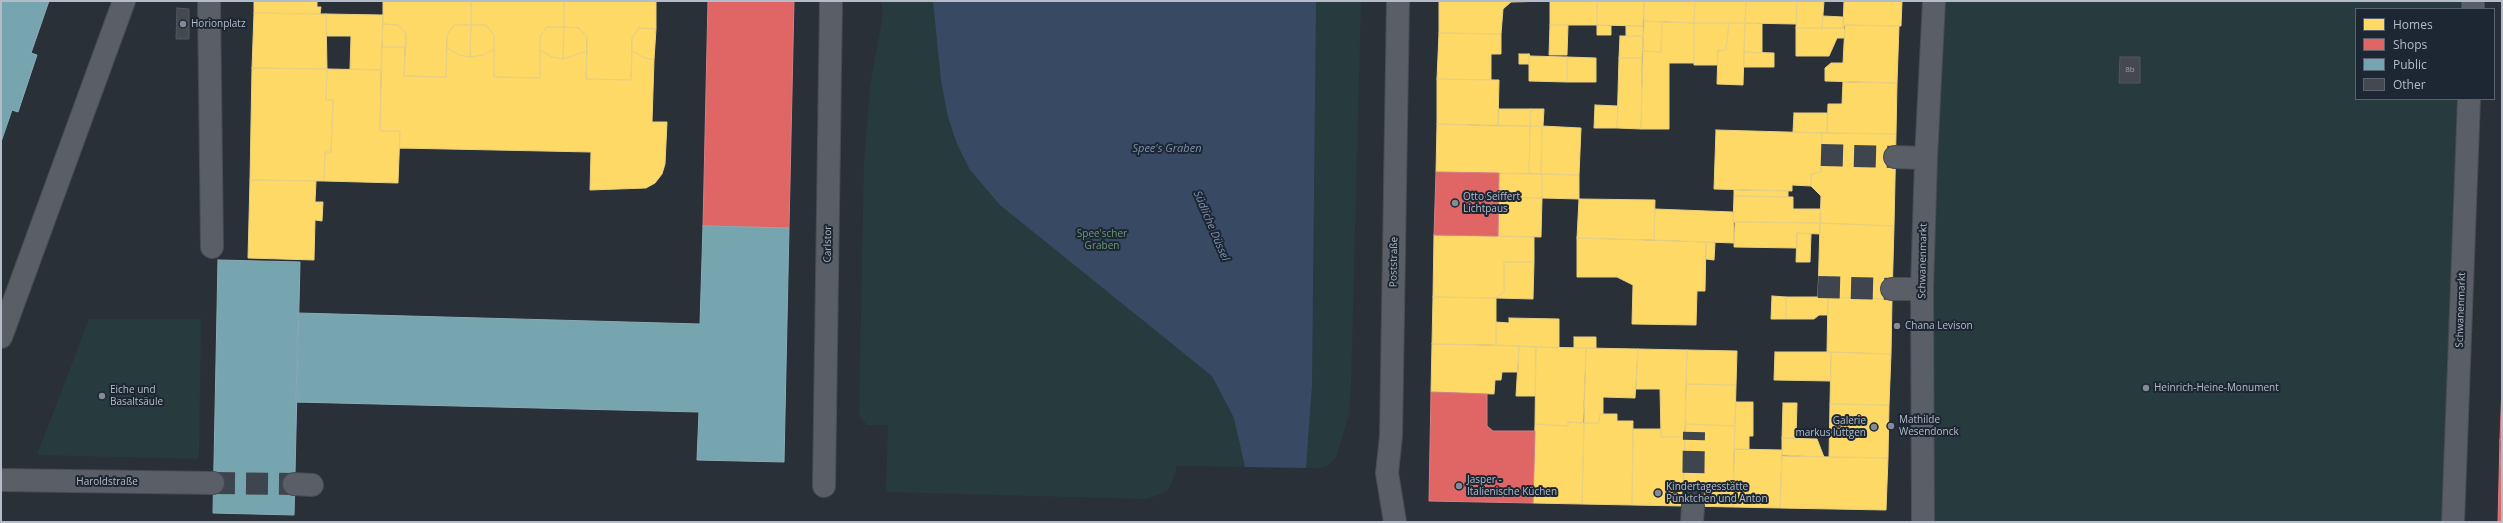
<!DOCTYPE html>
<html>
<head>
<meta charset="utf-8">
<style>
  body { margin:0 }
  #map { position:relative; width:2503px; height:523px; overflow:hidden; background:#2a3038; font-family:"Open Sans",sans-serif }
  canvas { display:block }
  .frame { position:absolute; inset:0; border:2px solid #b4bcc9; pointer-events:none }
  .legend { position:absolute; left:2355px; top:8px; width:140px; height:92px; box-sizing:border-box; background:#1d2633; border:1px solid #59626f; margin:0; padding:5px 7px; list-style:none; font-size:12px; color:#b4bcc9 }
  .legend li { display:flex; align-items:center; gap:8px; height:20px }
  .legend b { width:20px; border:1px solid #59626f }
</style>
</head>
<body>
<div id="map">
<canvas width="2503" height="523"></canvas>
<div class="frame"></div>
<ul class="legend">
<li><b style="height:11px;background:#ffd966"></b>Homes</li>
<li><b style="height:11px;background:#e06666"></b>Shops</li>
<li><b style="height:11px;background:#76a5af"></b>Public</li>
<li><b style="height:11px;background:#444950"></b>Other</li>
</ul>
</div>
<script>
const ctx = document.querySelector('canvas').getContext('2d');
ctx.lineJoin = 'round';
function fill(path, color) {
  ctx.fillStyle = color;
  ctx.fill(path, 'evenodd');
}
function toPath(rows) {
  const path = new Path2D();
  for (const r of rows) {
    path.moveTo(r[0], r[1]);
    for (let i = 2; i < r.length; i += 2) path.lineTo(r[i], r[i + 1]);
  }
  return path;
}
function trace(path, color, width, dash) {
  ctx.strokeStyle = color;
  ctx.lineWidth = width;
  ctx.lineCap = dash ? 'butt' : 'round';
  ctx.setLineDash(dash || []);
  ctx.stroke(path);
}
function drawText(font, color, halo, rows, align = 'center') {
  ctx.font = font + ' "Open Sans",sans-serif';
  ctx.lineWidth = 4;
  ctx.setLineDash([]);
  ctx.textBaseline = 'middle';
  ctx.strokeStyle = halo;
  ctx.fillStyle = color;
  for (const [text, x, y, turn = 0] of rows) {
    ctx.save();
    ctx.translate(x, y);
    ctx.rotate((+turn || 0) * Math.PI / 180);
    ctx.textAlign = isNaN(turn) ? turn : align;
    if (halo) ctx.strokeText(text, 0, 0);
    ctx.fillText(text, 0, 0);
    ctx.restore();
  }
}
fill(toPath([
  [881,1,1361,1,1351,388,1349,414,1336,458,1327,466,1319,468,1177,466,1172,483,1166,492,1146,499,886,492,888,425,867,425,859,416,864,161,870,87,883,14],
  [1929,1,2470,1,2470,9,2356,9,2356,99,2466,99,2450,522,1933,522],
  [89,319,201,319,199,459,37,455]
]), '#273a3e');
fill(toPath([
  [933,1,1316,1,1312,385,1306,468,1245,467,1234,418,1212,376,1000,205,970,170,957,144,948,117,941,81]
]), '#384963');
const homes = toPath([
  [254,1,317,1,317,7,321,7,320,14,254,13,254,1],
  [383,1,471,1,471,25,454,25,447,35,446,77,404,76,406,34,398,25,383,24,383,1],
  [471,1,564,1,564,27,547,27,540,36,540,78,494,77,494,35,486,25,471,25,471,1],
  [564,1,656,1,656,29,639,28,632,38,631,80,586,79,587,37,579,28,564,27,564,1],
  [1439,1,1550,1,1511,2,1503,9,1501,34,1439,33,1439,1],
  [1597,1,1597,25,1550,25,1550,1,1597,1],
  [1597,1,1644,1,1643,26,1597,25,1597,1],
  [1644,1,1695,1,1694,23,1644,21,1644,1],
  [1695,1,1746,1,1745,23,1694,23,1695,1],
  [1746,1,1797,1,1796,24,1745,23,1746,1],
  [1797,1,1824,1,1822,28,1796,28,1797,1],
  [1844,1,1902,1,1901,26,1845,25,1843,28,1844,1],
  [254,13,326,14,327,69,252,68,254,13],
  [326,14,383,15,381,70,350,69,351,36,327,36,326,14],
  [1823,16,1843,17,1843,28,1822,28,1823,16],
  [1644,21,1662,22,1661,52,1643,51,1644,21],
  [1662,22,1694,23,1694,63,1669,63,1669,129,1641,129,1643,51,1661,52,1662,22],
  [1694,23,1729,23,1726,50,1718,50,1717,65,1694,65,1694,23],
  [1729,23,1745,23,1743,85,1717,84,1718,50,1726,50,1729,23],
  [1745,23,1762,24,1762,53,1744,52,1745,23],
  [383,24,398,25,406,34,406,47,382,47,383,24],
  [454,25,471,25,470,57,459,55,447,48,447,35,454,25],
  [471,25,486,25,494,35,494,49,483,55,470,57,471,25],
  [1550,25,1568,25,1567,55,1549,55,1550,25],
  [1597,25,1611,26,1611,35,1597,35,1597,25],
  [1845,25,1899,26,1897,83,1825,81,1825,68,1831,63,1843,63,1845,25],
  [1626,26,1643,26,1643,36,1626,36,1626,26],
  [547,27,564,27,563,59,552,57,540,50,540,36,547,27],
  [564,27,579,28,587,37,587,51,563,59,564,27],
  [639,28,656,29,654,60,645,58,632,51,632,38,639,28],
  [1796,28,1843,28,1845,29,1844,38,1837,38,1829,56,1796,56,1796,28],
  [1439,33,1501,34,1501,54,1491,54,1491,80,1437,79,1439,33],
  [1620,36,1643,36,1642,58,1619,58,1620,36],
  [382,47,405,47,404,76,446,77,447,48,459,55,470,57,483,55,494,49,494,77,540,78,540,50,552,57,563,59,587,51,586,79,631,80,632,51,645,58,654,60,652,122,667,122,665,164,662,174,655,183,646,188,590,190,591,152,399,148,400,131,380,131,382,47],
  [1744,52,1774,53,1774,67,1744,67,1744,52],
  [1519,54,1529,54,1529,64,1519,64,1519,54],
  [1529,54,1530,56,1567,57,1567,82,1529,81,1529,54],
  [1567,57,1596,58,1596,82,1567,82,1567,57],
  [1619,58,1642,58,1641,129,1617,128,1619,58],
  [252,68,327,69,326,100,333,100,331,152,325,152,324,181,250,180,252,68],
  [327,69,381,70,380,131,400,131,398,183,324,181,325,152,331,152,333,100,326,100,327,69],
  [1437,79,1499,80,1498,126,1437,124,1437,79],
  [1843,82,1897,83,1896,134,1827,133,1828,104,1842,104,1843,82],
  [1595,105,1618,106,1617,128,1594,128,1595,105],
  [1499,109,1531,109,1530,126,1498,126,1499,109],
  [1531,109,1544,109,1543,126,1530,126,1531,109],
  [1794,113,1827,113,1827,133,1793,132,1794,113],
  [1437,124,1530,126,1529,174,1436,172,1437,124],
  [1530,126,1542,126,1541,174,1529,174,1530,126],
  [1542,126,1581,128,1579,175,1541,174,1542,126],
  [1716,130,1822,133,1821,172,1811,174,1811,186,1792,185,1792,191,1714,189,1716,130],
  [1822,133,1896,134,1894,226,1820,223,1821,196,1811,186,1811,174,1821,172,1822,133],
  [1499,173,1542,174,1542,198,1498,197,1499,173],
  [1542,174,1579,175,1579,199,1542,198,1542,174],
  [250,180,316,181,315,202,323,202,322,221,315,220,314,260,248,258,250,180],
  [1734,190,1788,191,1788,197,1734,196,1734,190],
  [1734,196,1793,197,1793,209,1820,209,1820,223,1733,222,1734,196],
  [1498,197,1542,198,1541,237,1498,236,1498,197],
  [1579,199,1655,200,1654,240,1577,238,1579,199],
  [1655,209,1733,212,1734,243,1654,240,1655,209],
  [1735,222,1820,223,1820,234,1797,233,1797,248,1734,247,1735,222],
  [1820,223,1894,226,1892,299,1818,297,1820,223],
  [1797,233,1811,234,1810,262,1796,262,1797,233],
  [1434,235,1534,237,1534,262,1504,262,1504,292,1496,298,1433,297,1434,235],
  [1577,238,1706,242,1705,291,1697,291,1696,325,1632,324,1633,285,1617,277,1577,277,1577,238],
  [1706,242,1715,243,1714,260,1706,259,1706,242],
  [1504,262,1534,262,1533,299,1496,298,1504,292,1504,262],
  [1772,296,1786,297,1786,319,1771,319,1772,296],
  [1433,297,1496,298,1496,345,1432,344,1433,297],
  [1786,297,1828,297,1828,315,1819,315,1814,319,1786,319,1786,297],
  [1828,297,1892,299,1891,354,1827,352,1828,297],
  [1509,318,1559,319,1559,348,1496,345,1496,322,1509,323,1509,318],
  [1574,337,1596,337,1596,348,1574,348,1574,337],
  [1432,344,1519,346,1518,372,1502,372,1501,380,1495,380,1494,394,1431,392,1432,344],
  [1519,346,1536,347,1535,396,1516,396,1519,346],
  [1536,347,1586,348,1583,423,1568,422,1568,426,1535,424,1536,347],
  [1586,348,1638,349,1635,398,1603,397,1603,414,1600,414,1599,423,1584,423,1586,348],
  [1638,349,1687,350,1685,437,1661,437,1660,389,1636,389,1638,349],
  [1687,350,1737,351,1736,385,1686,384,1687,350],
  [1775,352,1831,352,1831,381,1774,380,1775,352],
  [1831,352,1891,354,1889,405,1830,404,1831,352],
  [1686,384,1736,385,1735,426,1685,424,1686,384],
  [1736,402,1753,402,1753,436,1749,436,1749,449,1734,449,1736,402],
  [1783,403,1797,403,1796,438,1782,438,1783,403],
  [1830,404,1889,405,1888,458,1829,457,1830,404],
  [1600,414,1617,414,1617,421,1633,421,1632,505,1582,504,1584,423,1599,423,1600,414],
  [1568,422,1584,423,1582,504,1533,503,1535,424,1568,426,1568,422],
  [1685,424,1735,426,1733,507,1683,506,1685,424],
  [1633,429,1661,429,1661,437,1685,437,1683,506,1632,505,1633,429],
  [1782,438,1817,439,1824,457,1782,455,1782,438],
  [1734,449,1782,450,1780,508,1733,507,1734,449],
  [1782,456,1888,458,1886,510,1780,508,1782,456]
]);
fill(homes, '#ffd966');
trace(homes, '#e8d084', 1);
const shops = toPath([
  [708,1,794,1,789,228,703,226,708,1],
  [1436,172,1499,173,1498,236,1434,235,1436,172],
  [2502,385,2502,440,2500,440,2502,385],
  [1431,392,1487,394,1487,426,1493,431,1535,431,1533,503,1429,501,1431,392],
  [2500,440,2502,522,2498,522,2500,440]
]);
fill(shops, '#e06666');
trace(shops, '#d38084', 1);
const public = toPath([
  [1,1,49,1,31,53,37,55,18,112,12,110,1,142,1,1],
  [703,226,789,228,784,462,697,460,699,412,296,402,298,313,700,324,703,226],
  [218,260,300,262,294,515,213,513,218,260]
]);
fill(public, '#76a5af');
trace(public, '#89acb7', 1);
const building = toPath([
  [177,8,189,9,189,39,176,39,177,8],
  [2120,57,2140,57,2140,83,2119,83,2120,57]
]);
fill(building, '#444950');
trace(building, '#52575f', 1);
trace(toPath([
  [1536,2,1536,1],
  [1821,155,1895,157],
  [1818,287,1892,289],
  [213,483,294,484],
  [1693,506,1694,432]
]), '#3f454e', 22, [22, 11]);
const minor = toPath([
  [209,1,212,247],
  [2473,9,2473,1],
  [1895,157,1926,158],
  [1892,289,1922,289],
  [1,337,124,1],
  [1,480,213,483],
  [294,484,312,485],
  [824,486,831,1],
  [1395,522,1387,473,1391,436,1398,1],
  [1692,522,1693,506],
  [1923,522,1922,289,1926,158,1934,1],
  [2453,522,2469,99]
]);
trace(minor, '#484c53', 24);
trace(minor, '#5a5e66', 22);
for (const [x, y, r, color] of [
  [183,24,4,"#848b96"],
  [1455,203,4,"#848b96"],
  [1897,326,4,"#848b96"],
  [2146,388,4,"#848b96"],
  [102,396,4,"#848b96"],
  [1891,426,4,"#848b96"],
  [1874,427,4,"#848b96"],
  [1459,486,4,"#848b96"],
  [1658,493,4,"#848b96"]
]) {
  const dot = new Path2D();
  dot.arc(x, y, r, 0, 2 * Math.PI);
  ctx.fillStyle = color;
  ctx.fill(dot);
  trace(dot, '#1d2633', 1.5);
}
drawText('8px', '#989fab', null, [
  ["8b",2130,70]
]);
drawText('10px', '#b4bcc9', '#1d2633', [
  ["Horionplatz",191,24],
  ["Otto Seiffert",1463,197],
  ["Lichtpaus",1463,209],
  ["Chana Levison",1905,326],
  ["Heinrich-Heine-Monument",2154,388],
  ["Eiche und",110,390],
  ["Basaltsäule",110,402],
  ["Mathilde",1899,420],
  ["Wesendonck",1899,432],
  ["Galerie",1866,421,"right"],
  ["markus lüttgen",1866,433,"right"],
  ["Jasper -",1467,480],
  ["Italienische Küchen",1467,492],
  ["Kindertagesstätte",1666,487],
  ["Pünktchen und Anton",1666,499]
], 'left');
drawText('10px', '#6b9a76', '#1d2633', [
  ["Spee'scher",1102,234],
  ["Graben",1102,246]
]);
drawText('10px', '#b4bcc9', '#1d2633', [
  ["Carlstor",828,244,-89],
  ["Schwanenmarkt",1923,261,-89],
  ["Poststraße",1394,262,-89],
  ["Schwanenmarkt",2461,310,-88],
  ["Haroldstraße",107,482]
]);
drawText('italic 11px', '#7c92b1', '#1d2633', [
  ["Spee's Graben",1167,149],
  ["Südliche Düssel",1211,226,67]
]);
</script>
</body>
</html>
